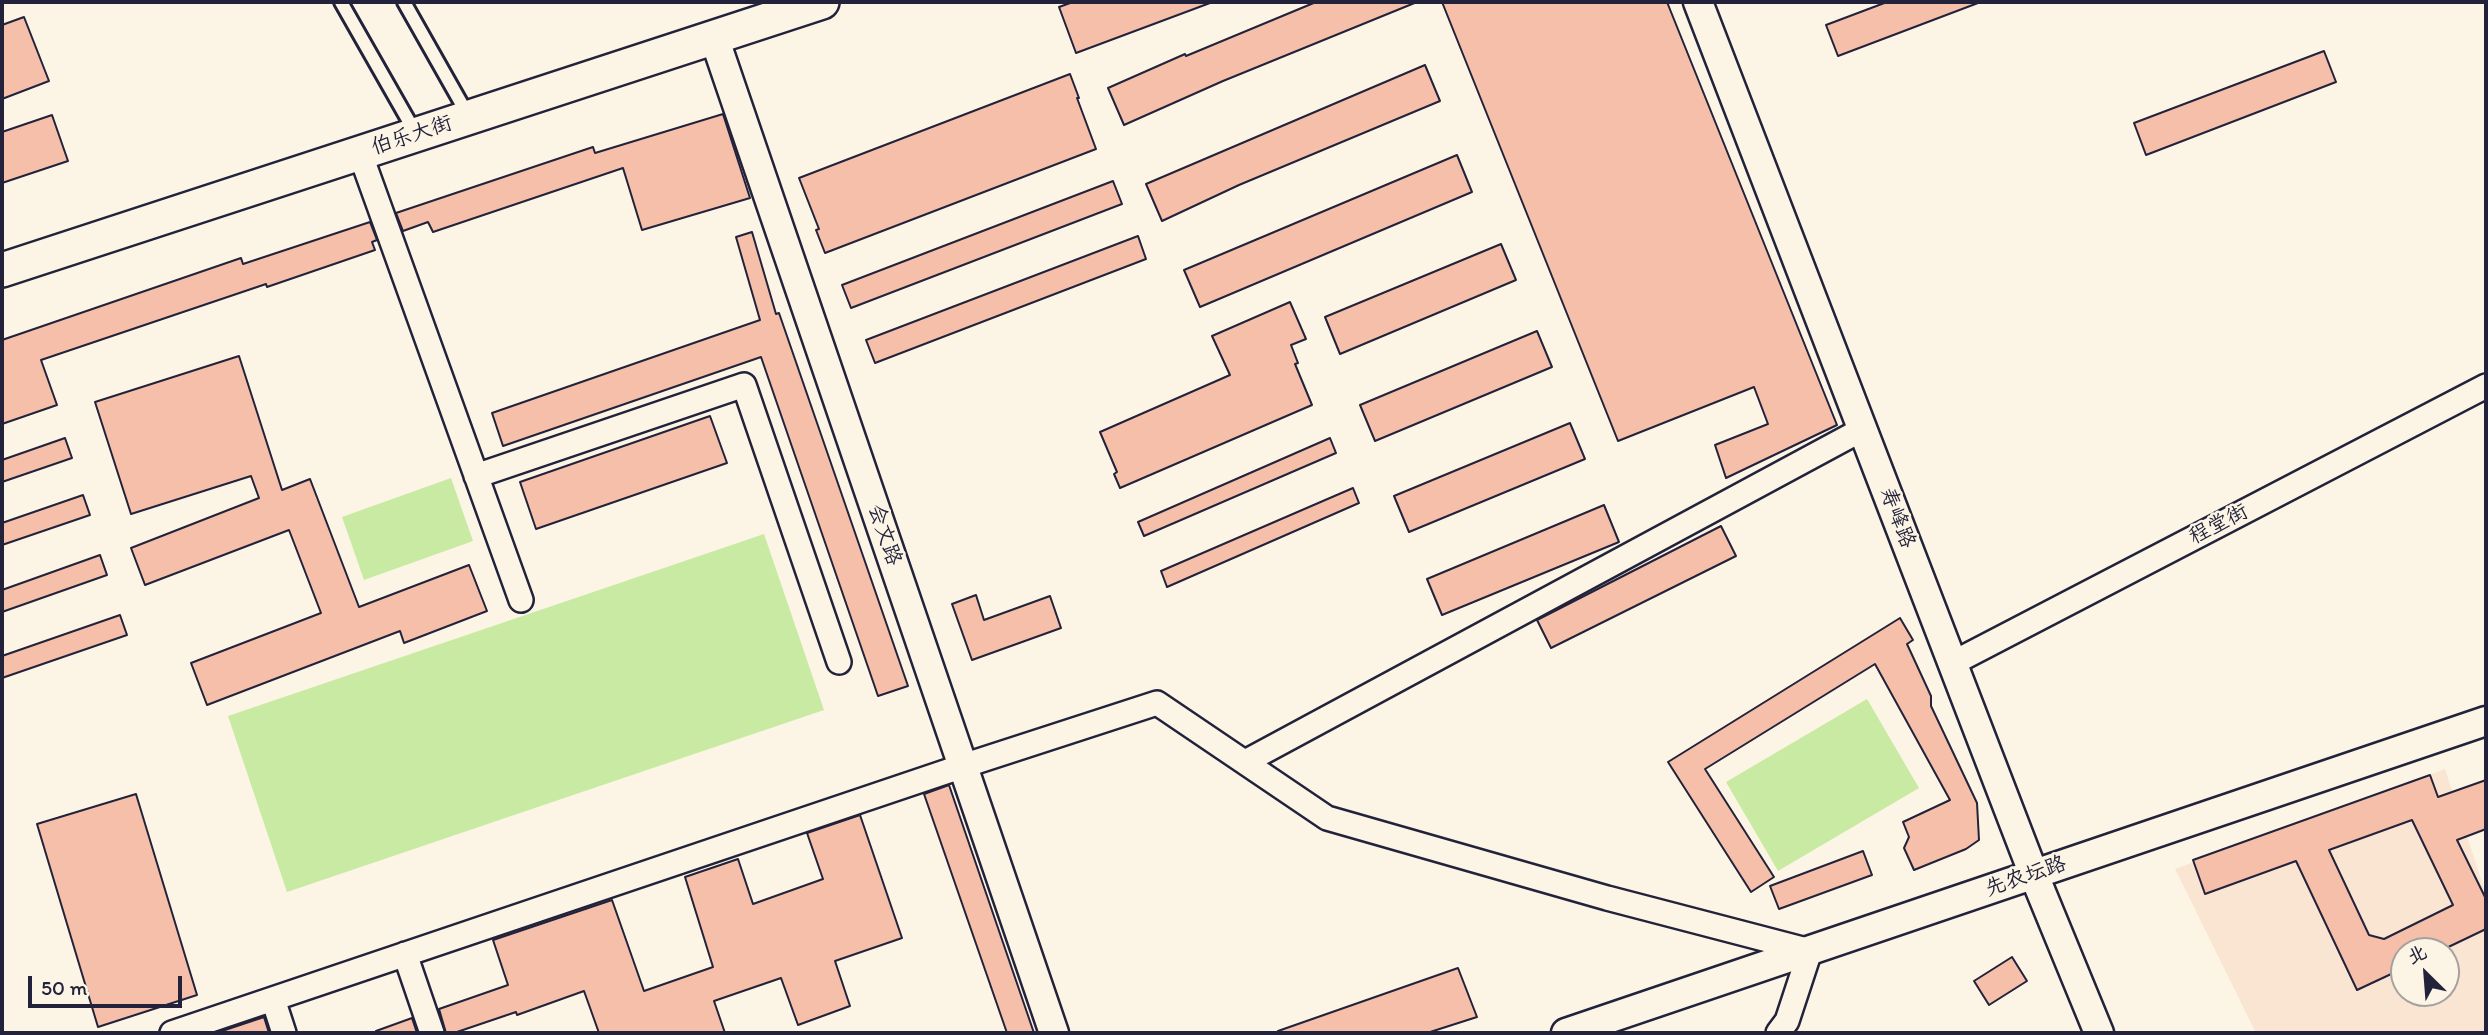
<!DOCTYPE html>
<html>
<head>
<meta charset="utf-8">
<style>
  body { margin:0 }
  #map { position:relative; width:2488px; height:1035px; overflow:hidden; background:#fcf5e5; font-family:Itim,"LXGW WenKai TC",sans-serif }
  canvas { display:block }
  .frame { position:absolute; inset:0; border:4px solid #22223b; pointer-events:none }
  .north { position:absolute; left:2390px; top:937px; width:70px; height:70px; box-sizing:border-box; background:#fcf5e5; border:2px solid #a5a1a1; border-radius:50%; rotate:335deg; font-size:19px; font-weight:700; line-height:28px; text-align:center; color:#22223b }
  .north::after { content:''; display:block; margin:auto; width:24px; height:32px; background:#22223b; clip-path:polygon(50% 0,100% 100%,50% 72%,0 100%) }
  .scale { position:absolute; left:28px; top:976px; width:154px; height:32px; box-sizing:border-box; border:4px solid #22223b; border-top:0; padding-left:9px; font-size:21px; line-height:24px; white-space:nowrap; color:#22223b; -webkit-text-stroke:5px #fcf5e5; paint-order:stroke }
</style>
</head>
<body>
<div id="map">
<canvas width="2488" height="1035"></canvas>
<div class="frame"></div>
<div class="north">北</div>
<div class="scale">50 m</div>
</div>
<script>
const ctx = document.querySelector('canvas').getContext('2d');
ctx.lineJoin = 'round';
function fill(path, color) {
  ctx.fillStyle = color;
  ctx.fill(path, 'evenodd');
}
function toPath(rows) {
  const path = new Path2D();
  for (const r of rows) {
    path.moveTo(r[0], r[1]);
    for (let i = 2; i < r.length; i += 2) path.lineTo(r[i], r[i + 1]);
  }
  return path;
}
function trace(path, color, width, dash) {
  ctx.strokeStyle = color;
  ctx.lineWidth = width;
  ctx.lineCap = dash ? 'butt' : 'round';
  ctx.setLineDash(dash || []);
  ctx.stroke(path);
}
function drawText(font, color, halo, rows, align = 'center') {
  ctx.font = font + ' Itim,"LXGW WenKai TC",sans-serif';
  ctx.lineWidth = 5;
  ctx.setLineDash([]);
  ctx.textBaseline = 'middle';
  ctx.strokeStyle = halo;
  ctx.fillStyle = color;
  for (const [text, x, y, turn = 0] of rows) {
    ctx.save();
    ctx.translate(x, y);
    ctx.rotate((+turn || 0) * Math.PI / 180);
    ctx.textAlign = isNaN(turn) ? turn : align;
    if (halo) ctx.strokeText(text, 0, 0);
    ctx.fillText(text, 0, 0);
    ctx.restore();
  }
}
fill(toPath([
  [2445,769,2486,894,2486,1033,2256,1033,2175,869],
  [2404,951,2446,951,2446,993,2404,993]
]), '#fae5d3');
fill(toPath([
  [451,478,473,541,364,580,342,517],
  [764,534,824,710,287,892,228,716],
  [1867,699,1919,788,1778,871,1726,782]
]), '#c9eaa2');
const building = toPath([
  [1073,2,1209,2,1210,3,1076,53,1059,7,1073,2],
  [1316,2,1417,2,1223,81,1124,125,1108,88,1185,54,1186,56,1316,2],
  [1442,2,1667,2,1837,425,1726,478,1715,445,1768,424,1754,387,1618,441,1442,2],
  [1887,2,1978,2,1978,3,1838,56,1826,25,1887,2],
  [24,17,49,81,2,99,2,25,24,17],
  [2324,51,2336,82,2146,155,2134,123,2324,51],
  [1425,65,1440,101,1239,185,1162,221,1146,184,1425,65],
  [1070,74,1079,98,1077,98,1096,149,825,253,816,230,819,229,799,178,1070,74],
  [723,114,750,198,642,230,623,168,433,232,428,222,403,231,396,213,593,147,595,153,723,114],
  [52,115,68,161,2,183,2,132,52,115],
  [1457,155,1472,192,1200,307,1184,270,1457,155],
  [1113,181,1122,204,851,308,842,285,1113,181],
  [370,222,377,240,372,242,375,250,267,287,266,284,41,360,57,405,2,424,2,340,241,258,243,264,370,222],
  [752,232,776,314,779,313,908,686,878,696,761,357,503,446,492,413,760,320,736,237,752,232],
  [1138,236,1146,259,875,363,866,340,1138,236],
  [1501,244,1516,280,1340,354,1325,317,1501,244],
  [1290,302,1306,339,1291,345,1298,363,1295,364,1312,405,1120,488,1114,474,1117,472,1100,432,1230,375,1212,336,1290,302],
  [1537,331,1552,367,1375,441,1360,405,1537,331],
  [239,356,282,490,310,479,359,607,469,565,487,611,404,643,400,631,207,705,191,663,321,613,289,530,145,585,131,548,259,498,251,476,131,514,95,402,239,356],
  [710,416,727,463,536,529,520,482,710,416],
  [1570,423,1585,459,1409,532,1394,496,1570,423],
  [65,438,72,458,2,482,2,460,65,438],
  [1330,438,1336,453,1144,536,1138,522,1330,438],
  [1353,488,1359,503,1167,587,1161,571,1353,488],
  [83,495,90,515,2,545,2,523,83,495],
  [1604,505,1619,542,1442,615,1427,579,1604,505],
  [1721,526,1736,556,1551,648,1537,620,1721,526],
  [100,555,107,575,2,612,2,590,100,555],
  [976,595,984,620,1050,596,1061,628,972,660,952,604,976,595],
  [120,615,127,635,2,678,2,656,120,615],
  [1900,618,1913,640,1907,644,1931,696,1931,706,1977,803,1979,840,1966,849,1914,870,1904,848,1909,837,1903,822,1950,800,1875,664,1705,769,1774,877,1751,892,1668,762,1900,618],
  [2430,775,2438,797,2486,780,2486,829,2457,840,2486,899,2486,929,2440,951,2404,951,2404,968,2357,990,2296,861,2205,894,2193,860,2430,775],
  [2412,820,2453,905,2384,939,2369,935,2329,850,2412,820],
  [949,785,1034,1033,1007,1033,924,794,949,785],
  [136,794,197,995,98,1027,37,824,136,794],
  [860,815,902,938,835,961,850,1006,798,1025,781,978,714,1001,725,1033,599,1033,584,991,517,1015,516,1012,454,1033,446,1033,439,1009,508,985,493,940,612,900,644,991,713,967,685,877,738,859,753,904,823,879,807,833,860,815],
  [1863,851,1872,875,1779,909,1770,886,1863,851],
  [2012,957,2027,981,1989,1005,1974,981,2012,957],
  [1458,968,1477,1017,1427,1033,1278,1033,1278,1031,1458,968],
  [264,1017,269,1033,216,1033,264,1017],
  [412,1018,417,1033,376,1033,376,1031,412,1018]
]);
fill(building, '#f5bfa9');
trace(building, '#22223b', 2);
const service = toPath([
  [341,2,415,132],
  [404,2,469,117]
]);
const minor = toPath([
  [360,153,521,600],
  [476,476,744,385,839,662],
  [1953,663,2486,386],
  [1245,762,1863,429],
  [405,954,432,1033],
  [273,999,284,1033],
  [172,1033,963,766,1157,703,1327,818,1607,898,1810,951,1787,1021,1778,1033]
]);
const tertiary = toPath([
  [1698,2,2034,875,2099,1033],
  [714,37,1054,1033],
  [1566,1033,2486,721]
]);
const secondary = toPath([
  [2,270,822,2]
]);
trace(service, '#22223b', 18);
trace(minor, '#22223b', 28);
trace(tertiary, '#22223b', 33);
trace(secondary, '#22223b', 38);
trace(service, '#fcf5e5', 12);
trace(minor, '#fcf5e5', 23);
trace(tertiary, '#fcf5e5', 28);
trace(secondary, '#fcf5e5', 33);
drawText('21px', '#22223b', '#fcf5e5', [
  ["伯乐大街",412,136,-18],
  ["寿峰路",1897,518,69],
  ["程堂街",2219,525,-27],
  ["会文路",884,535,71],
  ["先农坛路",2026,877,-19]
]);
</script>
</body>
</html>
